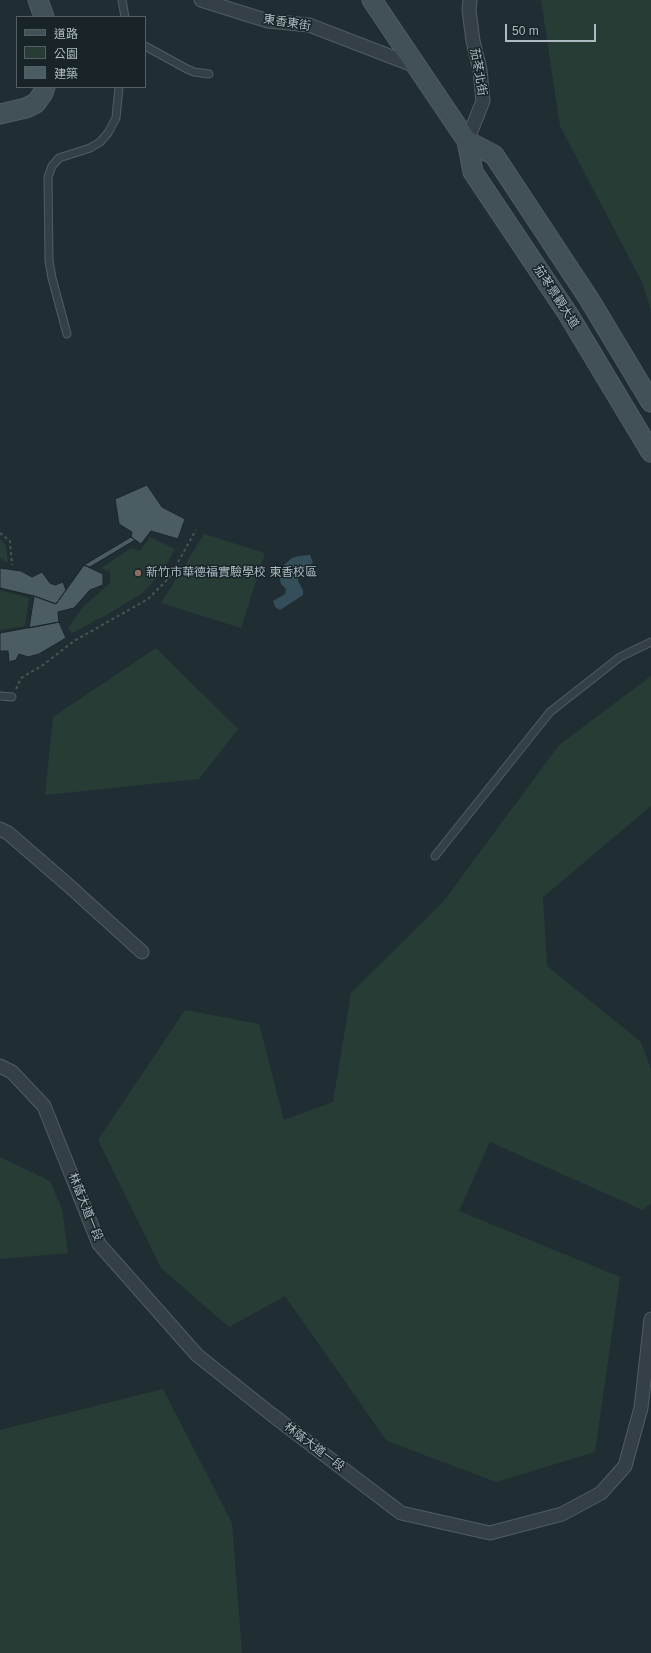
<!DOCTYPE html>
<html>
<head>
<meta charset="utf-8">
<style>
  body { margin:0 }
  #map { position:relative; width:651px; height:1653px; overflow:hidden; background:#202e34; font-family:Helvetica,"Noto Sans TC",sans-serif }
  canvas { display:block }
  .legend { position:absolute; left:16px; top:16px; width:130px; height:72px; box-sizing:border-box; background:#192429; border:1px solid #556066; margin:0; padding:5px 7px; list-style:none; font-size:12px; color:#aebbc2 }
  .legend li { display:flex; align-items:center; gap:8px; height:20px }
  .legend b { width:20px; border:1px solid #556066 }
  .scale { position:absolute; left:505px; top:24px; width:91px; height:18px; box-sizing:border-box; border:2px solid #aebbc2; border-top:0; padding-left:5px; font-size:12px; line-height:14px; white-space:nowrap; color:#aebbc2; -webkit-text-stroke:3px #192429; paint-order:stroke }
</style>
</head>
<body>
<div id="map">
<canvas width="651" height="1653"></canvas>
<ul class="legend">
<li><b style="height:5px;background:#425058"></b>道路</li>
<li><b style="height:11px;background:#283c36"></b>公園</li>
<li><b style="height:11px;background:#4c5c63"></b>建築</li>
</ul>
<div class="scale">50 m</div>
</div>
<script>
const ctx = document.querySelector('canvas').getContext('2d');
ctx.lineJoin = 'round';
function fill(path, color) {
  ctx.fillStyle = color;
  ctx.fill(path, 'evenodd');
}
function toPath(rows) {
  const path = new Path2D();
  for (const r of rows) {
    path.moveTo(r[0], r[1]);
    for (let i = 2; i < r.length; i += 2) path.lineTo(r[i], r[i + 1]);
  }
  return path;
}
function trace(path, color, width, dash) {
  ctx.strokeStyle = color;
  ctx.lineWidth = width;
  ctx.lineCap = dash ? 'butt' : 'round';
  ctx.setLineDash(dash || []);
  ctx.stroke(path);
}
function drawText(font, color, halo, rows, align = 'center') {
  ctx.font = font + ' Helvetica,"Noto Sans TC",sans-serif';
  ctx.lineWidth = 3;
  ctx.setLineDash([]);
  ctx.textBaseline = 'middle';
  ctx.strokeStyle = halo;
  ctx.fillStyle = color;
  for (const [text, x, y, turn = 0] of rows) {
    ctx.save();
    ctx.translate(x, y);
    ctx.rotate((+turn || 0) * Math.PI / 180);
    ctx.textAlign = isNaN(turn) ? turn : align;
    if (halo) ctx.strokeText(text, 0, 0);
    ctx.fillText(text, 0, 0);
    ctx.restore();
  }
}
fill(toPath([
  [541,0,651,0,651,310,642,282,560,126],
  [204,534,265,553,241,628,161,603],
  [150,537,175,549,161,574,141,594,108,614,72,633,68,628,83,607,110,583,110,572,101,568,131,548,140,551],
  [0,539,6,545,8,563,0,558],
  [0,590,29,598,25,626,0,630],
  [156,648,238,729,199,779,45,795,53,717],
  [651,676,651,806,543,897,547,966,641,1042,651,1069,651,1203,643,1210,490,1142,459,1211,620,1277,595,1452,496,1482,387,1441,285,1296,229,1327,161,1268,98,1140,185,1010,259,1024,284,1120,333,1102,351,993,443,902,559,745],
  [0,1157,50,1181,62,1209,68,1253,0,1259],
  [163,1389,232,1523,242,1653,0,1653,0,1430]
]), '#283c36');
fill(toPath([
  [310,555,313,563,298,577,298,581,303,590,303,595,280,610,275,607,273,601,285,594,286,589,281,584,279,575,284,565,292,558,299,556]
]), '#354f5a');
const building = toPath([
  [147,485,162,507,185,519,178,539,151,531,141,544,131,537,132,532,119,524,115,499,147,485],
  [131,537,135,540,90,567,84,565,131,537],
  [84,565,103,574,103,585,90,590,74,608,58,612,59,622,29,628,34,596,56,604,84,565],
  [0,568,21,571,32,577,42,572,50,583,55,585,63,582,66,590,56,604,34,596,0,588,0,568],
  [59,622,66,638,39,654,28,657,19,654,16,660,9,662,8,651,0,651,0,633,59,622]
]);
fill(building, '#4c5c63');
trace(building, '#1b262b', 1);
const lane = toPath([
  [122,0,125,17],
  [145,46,187,69,194,72,209,74],
  [67,334,52,278,49,261,48,177,52,166,59,158,90,148,100,142,108,133,116,118,119,87],
  [0,696,12,697],
  [435,856,550,712,620,657,651,642]
]);
const street = toPath([
  [201,0,268,21,309,25,418,67],
  [467,141,483,101,480,70,473,41,469,10,470,0],
  [0,829,8,833,67,884,142,952],
  [0,1066,12,1072,44,1106,99,1244,197,1355,271,1414,401,1513,490,1533,562,1514,601,1493,625,1466,641,1408,651,1319]
]);
const secondary = toPath([
  [38,0,44,17],
  [372,0,467,141,473,172,568,314,651,452],
  [0,114,26,108,36,103,43,93,45,87],
  [467,141,494,155,589,299,651,402]
]);
trace(lane, '#515d63', 9);
trace(street, '#515d63', 15);
trace(secondary, '#515d63', 21);
trace(toPath([
  [0,533,10,541,12,565],
  [16,689,21,678,43,665,74,641,148,599,169,578,196,530]
]), '#445754', 2, [3, 3]);
trace(lane, '#344045', 7);
trace(street, '#344045', 13);
trace(secondary, '#425058', 19);
for (const [x, y, r, color] of [
  [138,573,4,"#8d6e63"]
]) {
  const dot = new Path2D();
  dot.arc(x, y, r, 0, 2 * Math.PI);
  ctx.fillStyle = color;
  ctx.fill(dot);
  trace(dot, '#192429', 1.5);
}
drawText('12px', '#aebbc2', '#192429', [
  ["東香東街",287,23,9],
  ["茄苳北街",478,72,80],
  ["茄苳景觀大道",556,297,57],
  ["林蔭大道一段",85,1207,68],
  ["林蔭大道一段",314,1447,37]
]);
drawText('12px', '#aebbc2', '#192429', [
  ["新竹市華德福實驗學校 東香校區",146,573]
], 'left');
</script>
</body>
</html>
